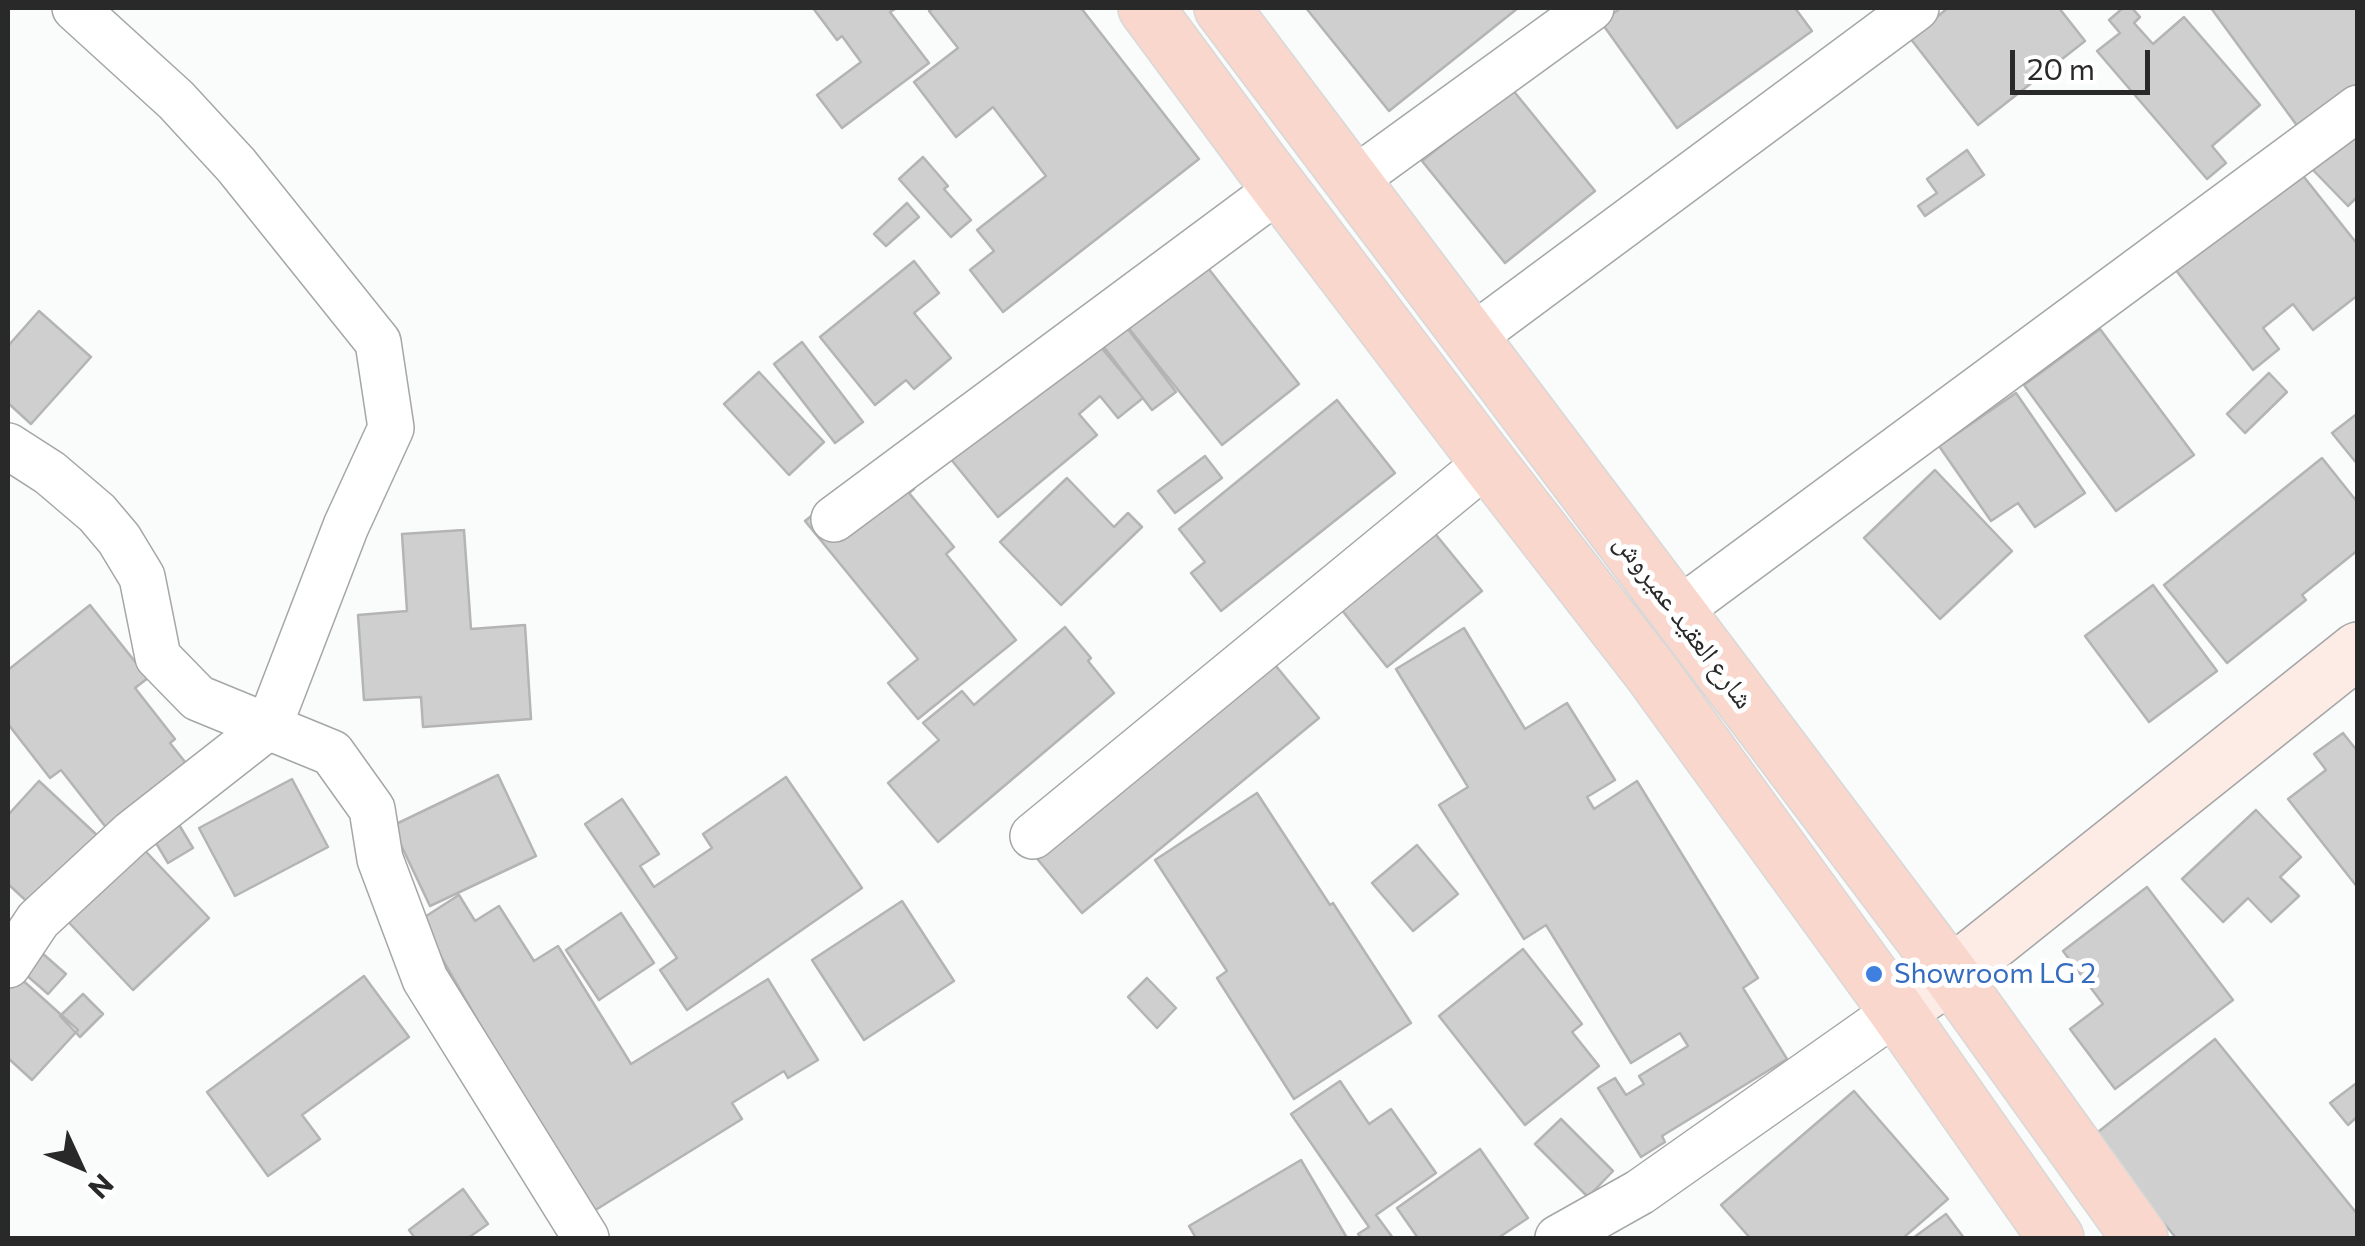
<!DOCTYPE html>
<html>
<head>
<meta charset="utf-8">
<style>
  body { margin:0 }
  #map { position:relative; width:2365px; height:1246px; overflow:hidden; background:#fafbfb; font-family:Commissioner,sans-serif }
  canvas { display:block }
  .frame { position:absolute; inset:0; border:10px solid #29292a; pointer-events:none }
  .north { position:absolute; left:30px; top:1116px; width:100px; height:100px; -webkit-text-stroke:8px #fff; paint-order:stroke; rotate:134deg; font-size:28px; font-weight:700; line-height:40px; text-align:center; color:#29292a }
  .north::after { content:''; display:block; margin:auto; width:35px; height:45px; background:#29292a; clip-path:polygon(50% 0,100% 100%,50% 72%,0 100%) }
  .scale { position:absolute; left:2010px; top:50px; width:140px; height:45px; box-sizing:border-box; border:5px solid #29292a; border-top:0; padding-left:12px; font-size:30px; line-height:35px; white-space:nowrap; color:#29292a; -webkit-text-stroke:8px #fff; paint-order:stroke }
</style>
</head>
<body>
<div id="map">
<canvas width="2365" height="1246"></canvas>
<div class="frame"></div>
<div class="north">N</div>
<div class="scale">20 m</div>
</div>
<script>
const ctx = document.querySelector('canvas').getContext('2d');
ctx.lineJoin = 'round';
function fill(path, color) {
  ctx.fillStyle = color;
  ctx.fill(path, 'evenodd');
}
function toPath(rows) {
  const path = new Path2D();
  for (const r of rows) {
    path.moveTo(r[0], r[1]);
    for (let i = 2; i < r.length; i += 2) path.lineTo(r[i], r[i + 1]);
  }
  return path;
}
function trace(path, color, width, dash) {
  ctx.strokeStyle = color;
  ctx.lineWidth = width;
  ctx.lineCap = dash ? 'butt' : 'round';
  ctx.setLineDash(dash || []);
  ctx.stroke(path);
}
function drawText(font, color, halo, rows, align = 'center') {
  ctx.font = font + ' Commissioner,"Noto Naskh Arabic",sans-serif';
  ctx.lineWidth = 10;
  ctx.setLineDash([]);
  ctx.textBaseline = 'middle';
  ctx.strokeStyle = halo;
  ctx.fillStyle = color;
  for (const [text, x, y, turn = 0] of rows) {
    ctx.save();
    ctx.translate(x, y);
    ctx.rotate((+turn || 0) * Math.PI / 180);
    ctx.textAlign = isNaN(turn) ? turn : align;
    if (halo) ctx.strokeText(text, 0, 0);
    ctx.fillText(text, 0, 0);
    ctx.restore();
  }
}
const building = toPath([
  [813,8,897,8,890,12,929,63,842,128,817,95,861,62,842,36,837,40,813,8],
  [933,8,1081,8,1199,159,1003,312,970,270,994,251,977,230,1046,176,993,107,956,137,914,82,958,48,929,11,933,8],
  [1306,8,1518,8,1389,111,1306,8],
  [1621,8,1795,8,1812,31,1677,128,1601,22,1621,8],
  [1948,8,2059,8,2085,41,1978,125,1910,38,1948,8],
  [2123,8,2132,8,2140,17,2134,23,2153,44,2184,17,2260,105,2212,146,2226,163,2207,179,2097,51,2120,33,2109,20,2123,8],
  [2211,8,2358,8,2358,90,2301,131,2211,8],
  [1512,89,1595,191,1505,263,1422,161,1512,89],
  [2358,126,2358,196,2348,206,2312,169,2358,126],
  [1967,150,1984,175,1925,216,1918,206,1937,193,1927,179,1967,150],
  [923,157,948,186,944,189,971,220,951,237,899,179,923,157],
  [2300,172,2358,245,2358,295,2313,330,2293,304,2263,328,2279,349,2253,370,2175,269,2300,172],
  [907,203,919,217,886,246,874,234,907,203],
  [1197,254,1299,384,1222,445,1119,316,1197,254],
  [914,261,939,293,914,313,951,358,914,389,906,380,875,405,820,337,914,261],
  [39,311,91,357,31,424,8,403,8,346,39,311],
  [1118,316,1176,392,1152,410,1094,334,1118,316],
  [1076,317,1143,398,1118,418,1100,396,1079,414,1097,435,998,517,932,436,1076,317],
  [2100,329,2194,455,2116,511,2024,385,2100,329],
  [802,342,863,422,835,443,774,364,802,342],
  [759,372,824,442,789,475,724,404,759,372],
  [2269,373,2287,392,2245,433,2227,414,2269,373],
  [2016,393,2085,493,2035,527,2018,503,1991,521,1939,446,2016,393],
  [1337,400,1395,473,1221,611,1191,573,1205,562,1179,529,1337,400],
  [2358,413,2358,465,2332,433,2358,413],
  [886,455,914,489,909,493,954,547,946,554,1016,640,918,719,888,683,918,659,805,521,886,455],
  [1205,456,1222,478,1175,513,1158,491,1205,456],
  [2322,458,2358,503,2358,550,2302,595,2306,600,2227,663,2164,585,2322,458],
  [1935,470,2012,551,1940,619,1864,538,1935,470],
  [1067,478,1114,527,1128,513,1142,527,1061,605,1000,542,1067,478],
  [1419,514,1482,591,1387,667,1326,590,1419,514],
  [464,530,471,629,525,625,531,719,423,727,421,697,364,700,358,615,407,611,402,534,464,530],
  [2153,585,2217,671,2149,722,2085,636,2153,585],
  [90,605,148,678,135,688,175,739,170,743,193,772,112,835,61,770,50,778,8,724,8,670,90,605],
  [1065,627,1091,658,1088,661,1114,693,938,842,888,783,939,740,923,723,962,691,974,705,1065,627],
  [1464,628,1525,729,1567,703,1615,780,1587,797,1594,809,1637,781,1758,978,1743,988,1787,1059,1662,1136,1665,1142,1641,1157,1598,1088,1615,1078,1626,1095,1644,1084,1639,1076,1688,1046,1680,1033,1631,1063,1546,925,1524,939,1439,805,1468,787,1396,669,1464,628],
  [1261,648,1319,718,1082,913,1025,844,1261,648],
  [2343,733,2358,752,2358,888,2288,799,2326,770,2314,754,2343,733],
  [498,775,536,856,430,906,392,826,498,775],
  [786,777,862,888,687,1010,660,970,677,958,585,824,622,799,659,854,640,866,654,887,712,848,703,834,786,777],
  [292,779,328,847,235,896,199,828,292,779],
  [39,781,99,837,34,908,8,884,8,815,39,781],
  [1257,793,1330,905,1333,903,1411,1023,1294,1099,1217,978,1227,971,1155,860,1257,793],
  [2256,810,2301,857,2280,877,2299,896,2271,922,2248,898,2223,922,2182,879,2256,810],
  [178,823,193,848,168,863,153,838,178,823],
  [133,838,209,918,133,990,57,910,133,838],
  [1417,845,1458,894,1413,931,1372,883,1417,845],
  [2147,887,2233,1000,2115,1089,2070,1029,2103,1004,2063,951,2147,887],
  [459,895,475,921,499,906,534,961,558,946,631,1064,768,979,818,1060,788,1078,784,1071,732,1103,742,1119,589,1214,420,920,459,895],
  [902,901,954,981,864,1040,812,960,902,901],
  [621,913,654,963,599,1000,566,950,621,913],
  [1523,949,1582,1024,1572,1032,1599,1066,1525,1125,1439,1016,1523,949],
  [42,953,66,974,48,994,24,973,42,953],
  [18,976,78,1030,32,1080,8,1058,8,988,18,976],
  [364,976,409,1037,302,1115,320,1139,268,1176,207,1092,364,976],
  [1147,978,1176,1008,1157,1028,1128,997,1147,978],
  [83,994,103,1014,80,1037,60,1016,83,994],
  [2215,1039,2358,1215,2358,1238,2176,1238,2093,1136,2215,1039],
  [1340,1081,1369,1124,1391,1109,1436,1173,1376,1215,1393,1238,1362,1238,1358,1234,1369,1227,1291,1114,1340,1081],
  [2358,1082,2358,1116,2348,1125,2330,1103,2358,1082],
  [1854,1091,1948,1199,1903,1238,1750,1238,1721,1205,1854,1091],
  [1561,1119,1613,1171,1588,1197,1535,1144,1561,1119],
  [1480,1149,1528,1218,1498,1238,1418,1238,1397,1208,1480,1149],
  [1301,1160,1347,1238,1196,1238,1189,1226,1301,1160],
  [463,1189,488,1224,468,1238,415,1238,409,1230,463,1189],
  [1946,1214,1964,1238,1913,1238,1946,1214]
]);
fill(building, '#d0cfd0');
trace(building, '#b5b4b5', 2.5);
const street = toPath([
  [1354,180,1591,8],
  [1471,338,1916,8],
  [8,446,50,473,97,513,119,539,142,577,158,657,198,698,332,753,372,809,380,859,425,979,586,1238],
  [834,519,1280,188],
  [1678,611,2358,108],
  [1033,836,1488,462],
  [8,965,38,920,131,834,269,726,346,526,391,428,378,342,236,165,176,100,75,8],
  [1558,1238,1640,1192,1897,1011]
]);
const secondary = toPath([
  [1897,1011,1951,975,2358,650]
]);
const primary = toPath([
  [1146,8,1262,165,1488,462,1651,672,1897,1011,2056,1238],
  [1222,8,1951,975,2140,1238]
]);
trace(street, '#a5a6a6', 48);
trace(secondary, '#a5a6a6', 58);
trace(primary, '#d8d8d9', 58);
trace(street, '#fff', 45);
trace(secondary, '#fdebe6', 55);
trace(primary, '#fad7cc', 55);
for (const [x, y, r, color] of [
  [1874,974,10,"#3f7fe0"]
]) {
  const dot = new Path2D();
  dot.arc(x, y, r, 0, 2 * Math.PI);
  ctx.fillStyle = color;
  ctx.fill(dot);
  trace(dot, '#fff', 4);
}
drawText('28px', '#29292a', '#fff', [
  ["شارع العقيد عميروش",1684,621,53]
]);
drawText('28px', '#366cbe', '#fff', [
  ["Showroom LG 2",1894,974]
], 'left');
</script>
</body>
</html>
